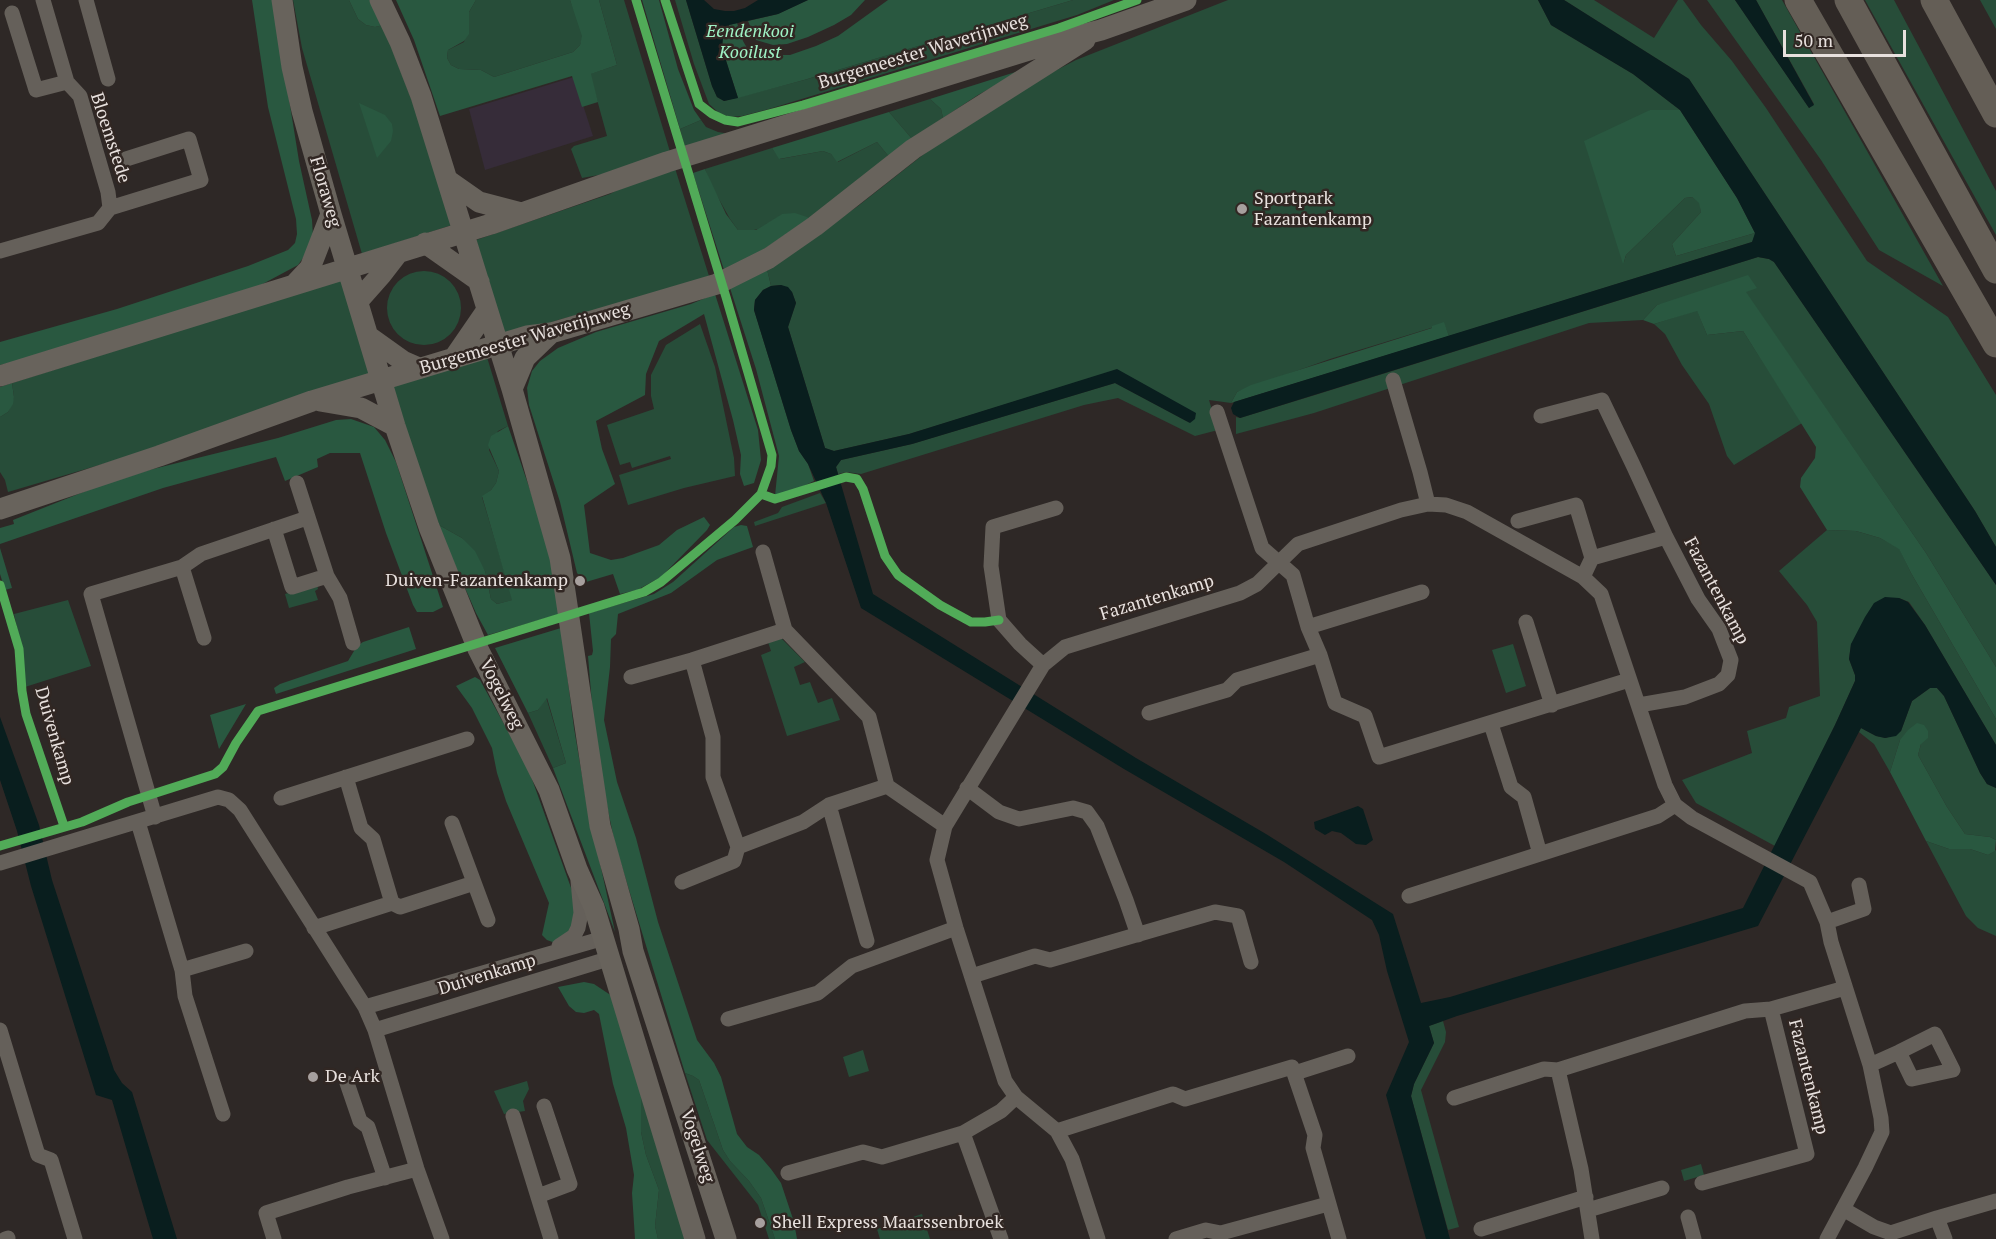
<!DOCTYPE html>
<html>
<head>
<meta charset="utf-8">
<style>
  body { margin:0 }
  #map { position:relative; width:1996px; height:1239px; overflow:hidden; background:#2e2826; font-family:"PT Serif",serif }
  canvas { display:block }
  .scale { position:absolute; left:1783px; top:30px; width:123px; height:27px; box-sizing:border-box; border:3px solid #e8e1de; border-top:0; padding-left:8px; font-size:18px; line-height:21px; white-space:nowrap; color:#e8e1de; -webkit-text-stroke:4px #312723; paint-order:stroke }
</style>
</head>
<body>
<div id="map">
<canvas width="1996" height="1239"></canvas>
<div class="scale">50 m</div>
</div>
<script>
const ctx = document.querySelector('canvas').getContext('2d');
ctx.lineJoin = 'round';
function fill(path, color) {
  ctx.fillStyle = color;
  ctx.fill(path, 'evenodd');
}
function toPath(rows) {
  const path = new Path2D();
  for (const r of rows) {
    if (r.length === 3) {
      path.moveTo(r[0] + r[2], r[1]);
      path.arc(r[0], r[1], r[2], 0, 2 * Math.PI);
      continue;
    }
    path.moveTo(r[0], r[1]);
    for (let i = 2; i < r.length; i += 2) path.lineTo(r[i], r[i + 1]);
  }
  return path;
}
function trace(path, color, width, dash) {
  ctx.strokeStyle = color;
  ctx.lineWidth = width;
  ctx.lineCap = dash ? 'butt' : 'round';
  ctx.setLineDash(dash || []);
  ctx.stroke(path);
}
function drawText(font, color, halo, rows, align = 'center') {
  ctx.font = font + ' "PT Serif",serif';
  ctx.lineWidth = 5;
  ctx.setLineDash([]);
  ctx.textBaseline = 'middle';
  ctx.strokeStyle = halo;
  ctx.fillStyle = color;
  for (const [text, x, y, turn = 0] of rows) {
    ctx.save();
    ctx.translate(x, y);
    ctx.rotate((+turn || 0) * Math.PI / 180);
    ctx.textAlign = isNaN(turn) ? turn : align;
    if (halo) ctx.strokeText(text, 0, 0);
    ctx.fillText(text, 0, 0);
    ctx.restore();
  }
}
fill(toPath([
  [574,77,593,136,485,170,469,109]
]), '#362c39');
fill(toPath([
  [293,0,349,0,358,19,366,25,375,27,383,25,422,127,452,225,362,254,302,48],
  [476,0,570,0,581,28,583,36,580,45,573,52,494,77,481,70,459,69,451,65,447,58,448,50,464,42,469,21,469,12],
  [599,0,624,0,671,155,632,169,582,178,571,149,574,146,607,136,590,74,617,65],
  [675,0,686,0,712,86,717,97,724,101,804,80,1073,0,1114,0,1077,15,769,109,742,116,730,117,719,113,709,104,694,64],
  [1228,0,1538,0,1551,25,1633,74,1680,110,1650,110,1624,262,1626,255,1685,198,1692,197,1700,203,1701,212,1672,244,1676,256,1755,233,1756,236,1752,242,1449,336,1444,324,1330,359,1237,392,1231,403,1209,400,1218,430,1195,436,1118,398,1084,405,861,474,846,472,838,474,836,467,841,460,912,444,1115,383,1190,423,1117,370,909,434,834,451,825,448,788,327,796,303,792,292,781,285,771,286,767,269,858,206,938,143,1022,88,1076,60],
  [1564,0,1594,0,1654,38,1678,0,1683,0,1701,25,1732,61,1766,108,1867,261,1948,317,1996,395,1996,547,1975,511,1689,79],
  [1707,0,1735,0,1809,108,1814,104,1756,0,1782,0,1943,286,1879,250,1821,160],
  [1865,0,1894,0,1996,191,1996,235],
  [1980,0,1996,0,1996,29],
  [930,99,941,109,943,118,913,140,889,112],
  [701,120,706,127,718,132,736,135,686,151,680,129],
  [877,142,890,158,810,218,783,214,758,229,750,231,738,230,730,219,711,185,705,169,772,148,780,159,823,151,831,154,838,162],
  [674,165,709,276,687,286,558,320,505,338,476,240,610,194,639,178],
  [1758,257,1769,259,1774,262,1996,585,1996,667,1926,553,1745,292,1657,305,1643,320,1589,323,1314,413,1236,434,1236,417,1240,418,1315,395],
  [424,308,37],
  [342,279,372,373,147,451,8,492,5,480,0,472,0,417,8,412,14,397,12,383],
  [1697,310,1707,335,1743,331,1802,423,1734,465,1727,456,1709,404,1682,365,1665,334,1654,324],
  [700,324,715,367,734,458,735,476,684,488,628,505,619,475,671,459,670,456,632,468,630,462,620,465,607,425,654,409,651,396,651,375,666,345],
  [486,354,508,426,498,431,489,450,499,471,496,483,491,490,482,497,513,600,497,604,491,599,485,571,462,538,437,524,391,383],
  [820,493,826,503,755,526,754,522,778,513,782,507],
  [1827,530,1856,531,1880,538,1899,548,1911,573,1996,719,1996,745,1925,625,1909,602,1899,598,1851,644,1849,659,1855,675,1855,681,1835,725,1775,846,1696,803,1682,780,1752,753,1747,731,1786,718,1789,707,1820,696,1817,622,1807,605,1779,571],
  [317,584,318,589,315,591,318,600,289,608,285,594],
  [68,600,91,666,25,687,23,654,14,614],
  [780,637,805,662,794,667,800,685,810,682,818,703,832,698,840,720,787,736,761,655,771,651,768,642],
  [1513,644,1526,686,1506,693,1492,650],
  [1930,688,1937,688,1944,696,1980,773,1987,784,1996,788,1996,840,1990,837,1965,834,1947,807,1918,755,1921,744,1900,740,1890,772,1874,744,1859,732,1861,728,1876,736,1886,738,1901,731,1912,701],
  [546,697,566,763,553,768,528,713,538,710],
  [1926,841,1949,849,1970,849,1988,855,1996,850,1996,936,1978,928,1966,916],
  [1443,1021,1446,1032,1445,1042,1421,1090,1459,1227,1448,1230,1411,1096,1414,1084,1434,1043,1429,1026],
  [863,1050,869,1071,849,1077,843,1057],
  [685,1073,693,1076,699,1080,723,1150,730,1161,749,1181,761,1198,775,1239,769,1239,758,1205,707,1140],
  [527,1081,529,1089,523,1101,525,1111,504,1114,494,1091],
  [641,1092,686,1239,658,1239,655,1226,659,1190,646,1155,641,1132],
  [1701,1164,1704,1175,1684,1181,1681,1170],
  [922,1214,930,1239,880,1239,877,1229]
]), '#274d39');
fill(toPath([
  [252,0,273,0,299,161,312,220,313,236,308,251,298,265,244,294,36,357,0,365,0,342,117,309,248,266,288,250,295,243,297,234,296,219,268,107],
  [349,0,373,0,383,25,375,27,366,25,358,19],
  [396,0,476,0,469,12,469,34,464,41,448,50,447,58,451,65,459,69,481,70,494,77,573,52,580,45,582,36,570,0,599,0,617,65,591,74,598,102,582,107,572,76,440,116,414,40],
  [642,0,659,0,678,69,694,110,701,120,680,129],
  [808,0,865,0,851,15,834,25,808,37,787,44,773,45,756,40,748,21,778,14],
  [888,0,1073,0,804,80,738,98,722,48,723,36,729,25,737,23,743,41,747,48,754,52,769,55,790,55,816,46,838,36],
  [1025,69,978,95,943,118,941,109,930,99],
  [359,103,385,115,392,124,393,131,391,141,377,158],
  [1650,110,1680,110,1737,198,1755,233,1676,256,1672,244,1701,212,1699,203,1692,197,1685,198,1626,255,1623,264,1584,141],
  [889,112,913,140,890,158,877,142,837,162,831,154,823,151,779,159,772,148],
  [705,169,726,214,738,230,756,230,782,214,795,213,810,218,763,250,724,270,693,173],
  [767,269,771,286,763,290,755,300,754,310,791,430,799,451,808,464,814,481,783,496,775,496,779,456,756,369,730,288],
  [1748,275,1757,288,1746,292,1926,553,1996,667,1996,719,1911,573,1899,549,1880,538,1856,531,1827,530,1800,487,1801,478,1815,458,1816,447,1743,331,1707,335,1697,311,1654,324,1643,320,1657,305],
  [715,294,758,430,761,460,754,483,744,486,740,474,741,455,733,420,704,314,659,341,646,374,645,395,596,421,602,449,615,484,584,505,590,553,611,560,623,558,659,545,677,530,704,517,710,525,707,530,661,577,637,590,620,594,613,574,586,582,577,573,560,502,529,405,527,388,532,371,540,361,558,348,596,332,691,304],
  [1444,322,1449,336,1231,403,1237,392,1251,385,1432,328,1432,326],
  [12,383,14,397,13,404,8,412,0,417,0,387],
  [351,419,374,427,385,440,396,462,443,607,433,612,417,612,413,605,386,533,360,453,330,453,317,459,318,467,285,481,276,457,163,488,0,544,0,528,14,524,13,520,96,487,149,470,278,438,336,420],
  [508,426,546,536,560,614,488,635,476,613,437,524,462,538,475,551,485,571,491,599,497,604,512,600,482,496,491,490,496,483,499,471,488,445,491,436],
  [741,525,747,526,753,547,717,560,671,593,618,614,616,634,611,639,610,667,604,720,617,782,636,838,658,922,697,1040,714,1063,721,1077,737,1134,747,1147,759,1155,771,1169,781,1183,794,1222,797,1239,775,1239,761,1198,749,1181,730,1161,723,1150,699,1080,693,1076,685,1073,615,844,605,796,594,728,588,656,592,655,593,651,589,613,654,594,673,582,734,527],
  [0,548,12,588,5,590,0,574],
  [409,627,416,649,276,694,274,688,280,684,348,661,357,646,363,642],
  [561,628,574,728,586,799,615,932,553,768,566,763,547,698,538,710,528,713,495,648],
  [475,677,480,680,528,768,579,910,574,929,558,944,547,940,542,935,549,903,506,801,497,773,492,748,472,708,456,686],
  [246,704,219,749,210,715],
  [1917,723,1924,725,1928,731,1928,738,1921,744,1918,755,1947,807,1965,834,1990,837,1996,840,1995,851,1988,855,1970,849,1949,849,1926,841,1890,772,1900,740,1908,730],
  [584,982,594,984,612,996,641,1092,641,1132,646,1155,659,1190,655,1226,658,1239,635,1239,632,1193,634,1175,626,1128,613,1084,599,1014,594,1010,584,1013,576,1012,569,1006,558,987]
]), '#295840');
fill(toPath([
  [686,0,704,0,714,9,725,11,734,11,745,8,758,0,808,0,778,14,729,25,723,36,722,48,738,98,724,101,717,97,712,86],
  [1538,0,1564,0,1689,79,1975,511,1996,547,1996,585,1774,262,1769,259,1758,257,1240,418,1233,414,1231,408,1234,402,1752,242,1755,233,1737,198,1680,110,1633,74,1551,25],
  [1735,0,1756,0,1814,105,1809,108],
  [781,285,788,287,792,292,796,303,788,327,825,448,834,451,909,434,1117,369,1196,413,1195,419,1190,423,1115,383,912,444,841,460,836,467,873,594,1136,758,1266,834,1393,914,1421,1003,1450,997,1743,908,1835,725,1855,681,1855,675,1849,659,1851,644,1865,617,1874,603,1885,597,1899,598,1908,602,1925,625,1996,745,1996,788,1987,784,1980,773,1944,696,1937,688,1930,688,1912,701,1901,731,1896,736,1885,738,1876,736,1861,728,1758,926,1457,1016,1429,1026,1434,1043,1414,1084,1411,1096,1450,1239,1426,1239,1386,1095,1409,1042,1387,971,1379,935,1372,920,1284,862,1124,769,861,608,826,503,808,464,799,451,791,430,754,310,755,300,763,290,771,286],
  [0,717,39,825,52,880,114,1070,122,1083,132,1092,177,1239,153,1239,112,1100,96,1095,31,886,17,831,0,780],
  [1358,806,1363,809,1373,840,1366,845,1356,844,1341,833,1332,831,1325,835,1315,829,1314,822]
]), '#091e1e');
trace(toPath([
  [86,0,108,79],
  [12,13,36,90,67,82],
  [110,208,201,180,189,139,123,160],
  [0,251,98,223,110,208,108,192,80,96,67,82,43,0],
  [1393,380,1420,472,1428,504],
  [1217,412,1262,548,1293,575,1308,627,1320,655,1335,703,1365,716,1379,757,1629,680],
  [1541,416,1602,400,1634,467,1666,537,1698,599,1719,629,1731,660,1728,675,1719,684,1685,697,1639,705],
  [297,483,327,576,340,598,353,643],
  [1518,521,1576,505,1592,558],
  [274,529,292,587,327,576],
  [763,552,785,630,869,717,887,786],
  [182,567,204,638],
  [1583,577,1592,558,1666,537],
  [1526,622,1552,705],
  [1308,627,1422,592],
  [1043,665,1020,644,999,620,991,566,993,527,1056,508],
  [631,677,692,660,785,630],
  [1149,713,1227,690,1237,680,1320,655],
  [1491,724,1511,787,1524,797,1540,854],
  [346,777,361,828,373,839,392,903],
  [967,788,999,812,1019,819,1073,808,1087,812,1097,826,1126,900,1138,935],
  [281,798,467,739],
  [829,805,867,941],
  [155,817,91,594,182,567,201,554,307,518],
  [138,822,182,970,185,996,223,1114],
  [452,823,488,920],
  [738,847,803,822,829,805,887,786,945,826],
  [0,863,218,797,229,800,240,810,365,1007,375,1030,417,1169,442,1239],
  [682,882,734,861,738,847,713,777,713,737,692,660],
  [1409,896,1658,816,1675,805],
  [1827,922,1864,909,1859,885],
  [314,928,392,903,400,907,474,883],
  [559,946,574,936,578,928,581,913,578,881],
  [182,970,246,951],
  [972,976,1035,956,1050,960,1215,912,1238,916,1251,962],
  [365,1007,604,938],
  [728,1019,818,993,852,966,956,928],
  [0,1030,38,1155,51,1160,75,1239],
  [375,1030,611,958],
  [1870,1065,1899,1052,1935,1034,1953,1070,1912,1079,1899,1052],
  [1558,1070,1581,1169,1592,1239],
  [1295,1073,1348,1056],
  [347,1083,360,1121,368,1127,385,1178],
  [1454,1098,1544,1069,1558,1070,1745,1011,1771,1009,1845,988],
  [513,1116,551,1239],
  [1057,1131,1173,1094,1185,1099,1292,1067,1315,1135,1313,1148,1339,1239],
  [963,1133,1001,1239],
  [788,1173,863,1152,882,1157,963,1133,1001,1111,1016,1097],
  [1702,1183,1807,1154,1771,1009],
  [538,1196,570,1184,544,1106],
  [1843,1209,1874,1227,1891,1233,1937,1218,1996,1201],
  [1588,1210,1662,1188],
  [1688,1217,1694,1239],
  [1937,1218,1945,1239],
  [1481,1229,1586,1197],
  [5,1239,8,1238],
  [274,1239,266,1213,348,1187,417,1169],
  [1098,1239,1072,1159,1057,1131,1016,1097,1005,1081,956,928,937,860,945,826,1043,665,1065,647,1240,593,1257,584,1298,544,1401,510,1428,504,1446,505,1467,512,1583,577,1601,594,1665,785,1675,805,1692,818,1810,882,1827,922,1831,942,1870,1065,1881,1118,1882,1132,1865,1168,1827,1239],
  [1176,1239,1206,1230,1221,1233,1328,1204]
]), '#65605a', 15);
trace(toPath([
  [282,0,292,67,302,111,331,214,395,426,429,527,478,649,549,790,577,869,594,907,695,1239],
  [380,0,400,42,421,96,512,389,560,558,600,826,629,929,633,951,726,1239],
  [449,181,479,202,521,213],
  [425,243,479,281],
  [295,284,310,268,331,214],
  [358,301,381,275,398,253],
  [368,336,403,361,419,368],
  [454,358,487,310],
  [0,376,491,224,667,162,1055,42,1101,30,1186,0],
  [512,389,525,358,551,333],
  [320,401,361,408,395,426],
  [0,509,159,456,312,401,527,336,551,333,717,284,769,258,815,226,913,149,1085,40]
]), '#68635c', 21);
trace(toPath([
  [1798,0,1996,344],
  [1848,0,1996,270],
  [1934,0,1996,114]
]), '#645e56', 27);
trace(toPath([
  [665,0,699,104,712,114,725,120,738,122,803,105,1059,28,1137,0],
  [761,494,775,499,846,477,857,479,863,489,885,556,898,575,940,605,971,622,985,622,999,620],
  [0,585,19,649,22,691,26,714,64,826],
  [0,846,82,822,128,802,215,774,223,767,236,743,258,711,644,592,661,582,735,520,761,494,771,466,772,455,726,297,636,0]
]), '#51ab58', 9);
for (const [x, y, r, color] of [
  [1242,209,6,"#a7a09e"],
  [580,581,6,"#a7a09e"],
  [313,1077,6,"#a7a09e"],
  [760,1223,6,"#a7a09e"]
]) {
  const dot = new Path2D();
  dot.arc(x, y, r, 0, 2 * Math.PI);
  ctx.fillStyle = color;
  ctx.fill(dot);
  trace(dot, '#312723', 2);
}
drawText('italic 18px', '#9ff3c5', '#312723', [
  ["Eendenkooi",750,32],
  ["Kooilust",750,53]
]);
drawText('18px', '#e8e1de', '#312723', [
  ["Burgemeester Waverijnweg",923,52,-17],
  ["Bloemstede",110,138,72],
  ["Floraweg",325,192,74],
  ["Burgemeester Waverijnweg",525,339,-16],
  ["Fazantenkamp",1716,591,62],
  ["Fazantenkamp",1157,598,-17],
  ["Vogelweg",501,694,63],
  ["Duivenkamp",54,736,74],
  ["Duivenkamp",487,975,-17],
  ["Fazantenkamp",1808,1077,76],
  ["Vogelweg",697,1146,72]
]);
drawText('18px', '#e8e1de', '#312723', [
  ["Sportpark",1254,199],
  ["Fazantenkamp",1254,220],
  ["Duiven-Fazantenkamp",568,581,"right"],
  ["De Ark",325,1077],
  ["Shell Express Maarssenbroek",772,1223]
], 'left');
</script>
</body>
</html>
